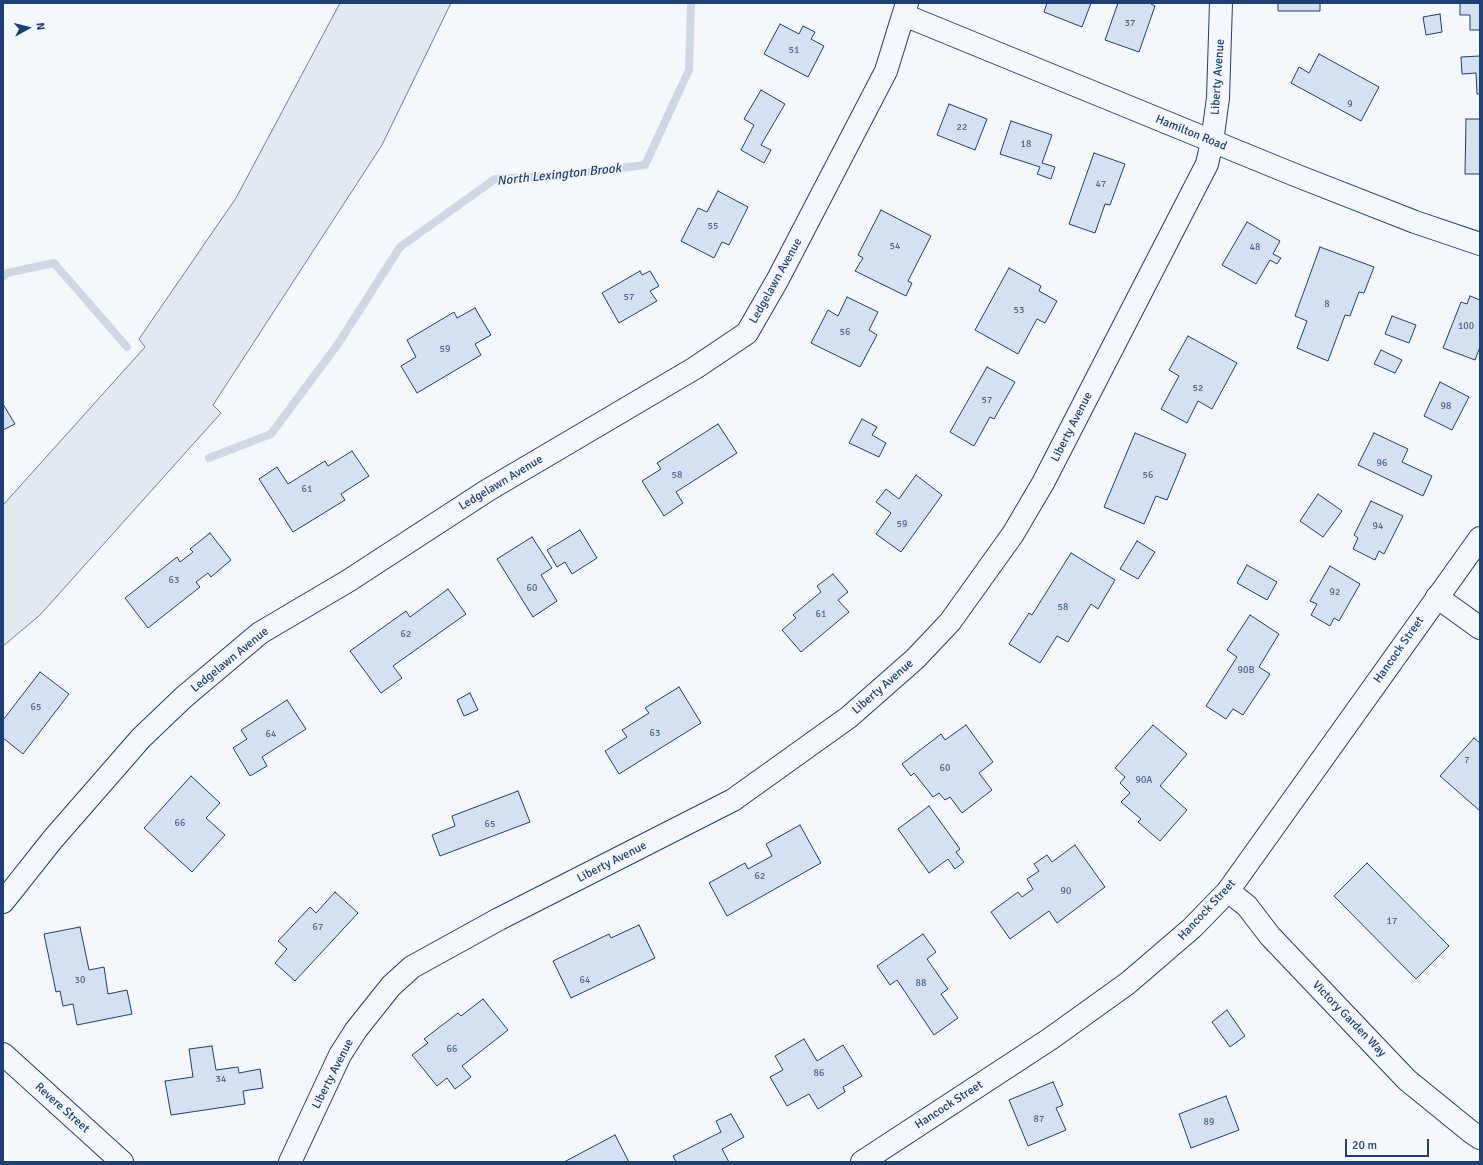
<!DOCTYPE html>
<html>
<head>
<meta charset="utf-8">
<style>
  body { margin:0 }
  #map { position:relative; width:1483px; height:1165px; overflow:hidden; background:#f4f7fb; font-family:Signika,sans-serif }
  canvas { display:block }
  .frame { position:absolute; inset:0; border:4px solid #1d3f73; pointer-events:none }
  .north { position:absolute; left:8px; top:8px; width:40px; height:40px; -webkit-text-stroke:3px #f4f7fb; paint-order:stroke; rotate:83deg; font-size:11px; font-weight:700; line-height:16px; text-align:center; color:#1d3f73 }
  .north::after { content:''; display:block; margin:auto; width:14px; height:18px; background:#1d3f73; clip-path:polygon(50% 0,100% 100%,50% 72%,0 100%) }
  .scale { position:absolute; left:1345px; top:1139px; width:84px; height:18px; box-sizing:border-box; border:2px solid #1d3f73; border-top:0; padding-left:5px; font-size:12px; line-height:14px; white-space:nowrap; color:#1d3f73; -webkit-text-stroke:3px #f4f7fb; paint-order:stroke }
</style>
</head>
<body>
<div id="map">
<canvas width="1483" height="1165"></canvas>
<div class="frame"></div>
<div class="north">N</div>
<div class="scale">20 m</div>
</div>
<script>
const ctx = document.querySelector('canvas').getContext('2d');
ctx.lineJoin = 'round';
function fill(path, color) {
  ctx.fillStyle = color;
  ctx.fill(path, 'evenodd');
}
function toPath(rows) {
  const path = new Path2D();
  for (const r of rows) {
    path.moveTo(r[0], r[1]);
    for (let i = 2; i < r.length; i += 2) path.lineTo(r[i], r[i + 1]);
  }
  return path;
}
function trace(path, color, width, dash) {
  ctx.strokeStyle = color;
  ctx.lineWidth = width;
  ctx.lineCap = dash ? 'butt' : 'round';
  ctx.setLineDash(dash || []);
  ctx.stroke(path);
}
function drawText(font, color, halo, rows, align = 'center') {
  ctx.font = font + ' Signika,sans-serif';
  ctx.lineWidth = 3;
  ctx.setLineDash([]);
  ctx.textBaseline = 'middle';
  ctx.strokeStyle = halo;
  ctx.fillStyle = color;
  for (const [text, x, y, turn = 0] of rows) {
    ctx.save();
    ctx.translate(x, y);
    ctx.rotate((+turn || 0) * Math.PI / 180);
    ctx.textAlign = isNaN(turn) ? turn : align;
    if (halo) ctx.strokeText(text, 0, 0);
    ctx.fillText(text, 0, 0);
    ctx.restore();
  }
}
const green = toPath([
  [340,3,451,3,382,145,213,405,221,413,40,615,3,646,3,505,145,347,139,339,236,198,340,3]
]);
fill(green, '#e3e9f0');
trace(green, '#687fa3', 1);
trace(toPath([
  [3,277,7,273,54,263,127,347],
  [209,458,271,434,338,344,400,247,495,179,565,175,645,165,689,70,691,3]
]), '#cfd7e4', 8);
const building = toPath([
  [1047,3,1091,3,1082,27,1044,12,1047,3],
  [1118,3,1151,3,1151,4,1155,6,1139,52,1105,40,1118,3],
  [1278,3,1320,3,1320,11,1278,11,1278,3],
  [1460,3,1480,3,1480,30,1470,30,1470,15,1460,15,1460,3],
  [1440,14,1442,32,1426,35,1423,17,1440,14],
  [780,24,799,34,803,26,815,32,811,39,824,46,808,77,764,54,780,24],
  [1319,54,1379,87,1361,121,1291,83,1299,67,1309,73,1319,54],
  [1480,56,1480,94,1477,94,1476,73,1462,74,1461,57,1480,56],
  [761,90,785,104,761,145,771,150,764,163,741,150,754,125,744,119,761,90],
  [949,104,987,119,975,150,937,135,949,104],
  [1466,119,1480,119,1480,174,1465,174,1466,119],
  [1011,121,1052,135,1042,163,1055,167,1051,179,1037,174,1040,167,1000,154,1011,121],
  [1094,153,1125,164,1110,205,1105,204,1095,233,1069,224,1094,153],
  [718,191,748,207,729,245,722,242,714,258,681,241,698,208,707,212,718,191],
  [881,210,931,236,908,281,912,283,906,296,855,271,863,258,858,255,881,210],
  [1247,222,1280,241,1273,254,1281,258,1277,264,1270,260,1256,284,1222,265,1247,222],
  [1320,247,1374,267,1364,293,1359,292,1350,316,1345,315,1328,361,1297,348,1307,321,1295,316,1320,247],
  [1009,268,1041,286,1039,291,1057,301,1045,323,1037,319,1018,354,975,330,1009,268],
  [640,271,642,275,650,271,659,286,650,291,657,301,619,323,602,293,640,271],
  [1470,296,1480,300,1480,347,1475,360,1443,348,1461,302,1467,304,1470,296],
  [847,297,878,312,869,330,877,335,860,367,811,343,828,310,838,316,847,297],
  [475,308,491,335,475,344,481,355,417,393,401,366,416,357,407,340,454,312,457,318,475,308],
  [1392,316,1416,325,1409,343,1385,334,1392,316],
  [1188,336,1237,363,1212,409,1198,401,1187,423,1161,409,1179,376,1169,370,1188,336],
  [1381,350,1402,360,1395,373,1374,364,1381,350],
  [987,367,1015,382,994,419,990,417,974,446,950,432,987,367],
  [1440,382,1469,397,1452,430,1424,416,1440,382],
  [3,404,15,424,3,430,3,404],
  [862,419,877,427,872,435,886,443,879,457,849,443,862,419],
  [718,424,737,453,676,492,683,503,664,516,642,481,661,469,657,463,718,424],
  [1135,433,1186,454,1167,500,1156,496,1144,524,1104,507,1135,433],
  [1374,433,1408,449,1402,462,1432,476,1423,496,1358,465,1374,433],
  [352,451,369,476,341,494,345,500,293,532,259,479,277,467,288,484,325,461,328,466,352,451],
  [916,475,942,495,901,552,876,534,891,513,876,502,886,489,899,499,916,475],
  [1318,494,1342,511,1323,537,1300,521,1318,494],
  [1371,501,1403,516,1384,554,1379,551,1375,560,1353,549,1358,538,1354,535,1371,501],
  [580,530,597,558,572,574,565,562,557,567,547,550,580,530],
  [210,533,231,560,211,577,208,573,196,582,200,587,148,628,125,598,177,557,180,562,193,552,190,549,210,533],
  [532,537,552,568,541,575,557,601,533,617,497,559,532,537],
  [1137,541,1155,552,1138,579,1120,569,1137,541],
  [1071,553,1115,580,1098,609,1091,604,1068,642,1057,636,1040,663,1009,644,1029,613,1032,615,1071,553],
  [1247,565,1277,582,1267,600,1237,583,1247,565],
  [1330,566,1360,584,1339,621,1334,618,1330,626,1311,615,1317,604,1310,601,1330,566],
  [833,574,848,592,838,600,849,612,801,652,782,630,796,618,793,615,821,592,817,586,833,574],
  [448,589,466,614,393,666,402,678,381,693,350,651,406,611,410,617,448,589],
  [1250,615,1279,634,1259,667,1270,674,1243,715,1233,709,1226,719,1206,706,1237,657,1227,650,1250,615],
  [40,672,69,694,23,754,3,738,3,720,40,672],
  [679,687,701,723,619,774,605,751,627,737,622,730,649,713,645,708,679,687],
  [470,693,478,710,464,716,457,700,470,693],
  [287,700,306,729,262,757,267,766,250,776,233,748,247,739,241,730,287,700],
  [966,725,993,762,979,773,992,790,962,813,950,797,945,800,939,793,933,797,914,773,911,776,902,764,941,734,945,740,966,725],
  [1153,725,1187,754,1160,786,1187,810,1160,841,1138,822,1141,819,1121,802,1130,793,1120,783,1125,777,1115,768,1153,725],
  [1474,738,1480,743,1480,811,1440,776,1474,738],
  [191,776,220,803,206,818,225,835,192,872,144,828,191,776],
  [518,791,530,822,440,856,432,835,455,826,452,816,518,791],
  [929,806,960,849,956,852,964,862,955,869,948,859,929,873,898,829,929,806],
  [800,825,821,863,727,916,709,883,745,863,748,869,772,856,766,844,800,825],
  [1075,845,1105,887,1057,923,1049,911,1010,939,991,912,1018,892,1022,897,1033,889,1027,879,1039,871,1034,864,1047,855,1052,862,1075,845],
  [1367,863,1449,946,1416,979,1334,896,1367,863],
  [335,892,358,913,295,981,275,963,287,949,278,941,310,907,316,913,335,892],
  [639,925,655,958,571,998,553,961,609,934,611,938,639,925],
  [80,927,89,970,104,967,108,994,127,990,132,1014,77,1025,73,1004,63,1006,60,991,56,992,44,934,80,927],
  [923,934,936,952,927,959,948,989,941,994,958,1018,934,1035,897,980,890,985,877,966,923,934],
  [483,999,508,1030,462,1066,471,1077,455,1089,447,1078,437,1086,412,1055,428,1043,424,1039,458,1013,461,1016,483,999],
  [1227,1010,1245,1036,1230,1047,1212,1022,1227,1010],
  [804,1039,817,1061,843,1045,862,1076,843,1087,845,1092,818,1109,809,1094,787,1106,770,1077,783,1070,775,1056,804,1039],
  [212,1046,216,1070,238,1067,239,1073,260,1069,263,1088,243,1091,245,1104,171,1115,165,1081,193,1077,189,1049,212,1046],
  [1053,1082,1063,1105,1056,1108,1066,1130,1028,1146,1009,1100,1053,1082],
  [1226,1096,1239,1130,1191,1148,1179,1114,1226,1096],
  [731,1114,744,1137,722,1149,729,1162,676,1162,673,1156,721,1132,716,1121,731,1114],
  [615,1135,629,1162,564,1162,615,1135]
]);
fill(building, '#d5e0f0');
trace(building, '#1d3f73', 1);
const minor = toPath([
  [1437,597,1480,628],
  [1228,891,1247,906,1270,936,1407,1080,1471,1132,1480,1138],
  [3,902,53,839,141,738,184,697,260,633,348,581,488,490,695,368,747,333,778,279,886,71,907,3],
  [290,1162,340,1055,356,1030,391,986,412,967,499,919,733,800,849,717,915,659,950,622,1013,534,1043,483,1207,164,1212,142,1218,98,1221,3]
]);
const tertiary = toPath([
  [904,15,1295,175,1415,222,1480,244],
  [3,1054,122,1162]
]);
const secondary = toPath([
  [862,1162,1050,1039,1128,983,1192,928,1228,891,1480,538]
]);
trace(minor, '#1d3f73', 24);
trace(tertiary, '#1d3f73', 24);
trace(secondary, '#1d3f73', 24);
trace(minor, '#f4f7fb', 22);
trace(tertiary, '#f4f7fb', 22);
trace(secondary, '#f4f7fb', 22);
drawText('10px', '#4b6792', null, [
  ["37",1130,23],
  ["51",794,50],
  ["9",1350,104],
  ["22",962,127],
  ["18",1026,144],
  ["47",1101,184],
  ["55",713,226],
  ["54",895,246],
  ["48",1255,247],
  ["57",629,297],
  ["8",1327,304],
  ["53",1019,310],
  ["100",1466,326],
  ["56",845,332],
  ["59",445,349],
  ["52",1198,388],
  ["57",987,400],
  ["98",1446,406],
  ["96",1382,463],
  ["58",677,475],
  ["56",1148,475],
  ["61",307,489],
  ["59",902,524],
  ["94",1378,526],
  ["63",174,580],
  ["60",532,588],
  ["92",1335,592],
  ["58",1063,607],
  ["61",821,614],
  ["62",406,634],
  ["90B",1246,670],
  ["65",36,707],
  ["63",655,733],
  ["64",271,734],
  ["7",1467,760],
  ["60",945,768],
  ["90A",1144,780],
  ["66",180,823],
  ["65",490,824],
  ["62",760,876],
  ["90",1066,891],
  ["17",1392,921],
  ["67",318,927],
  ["30",80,980],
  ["64",585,980],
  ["88",921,983],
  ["66",452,1049],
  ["86",819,1073],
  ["34",221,1079],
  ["87",1039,1119],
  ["89",1209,1122]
]);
drawText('12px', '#1d3f73', '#f4f7fb', [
  ["Liberty Avenue",1218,77,-86],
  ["Hamilton Road",1191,133,22],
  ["Ledgelawn Avenue",776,281,-61],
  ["Liberty Avenue",1072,427,-63],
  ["Ledgelawn Avenue",501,483,-31],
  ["Hancock Street",1399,650,-55],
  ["Ledgelawn Avenue",230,660,-39],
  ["Liberty Avenue",883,687,-41],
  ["Liberty Avenue",612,862,-27],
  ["Hancock Street",1207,910,-47],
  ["Victory Garden Way",1349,1019,46],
  ["Liberty Avenue",333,1074,-63],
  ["Hancock Street",949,1105,-33],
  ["Revere Street",62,1108,42]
]);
drawText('italic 13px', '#1d3f73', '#f4f7fb', [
  ["North Lexington Brook",559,175,-6]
]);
</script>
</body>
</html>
